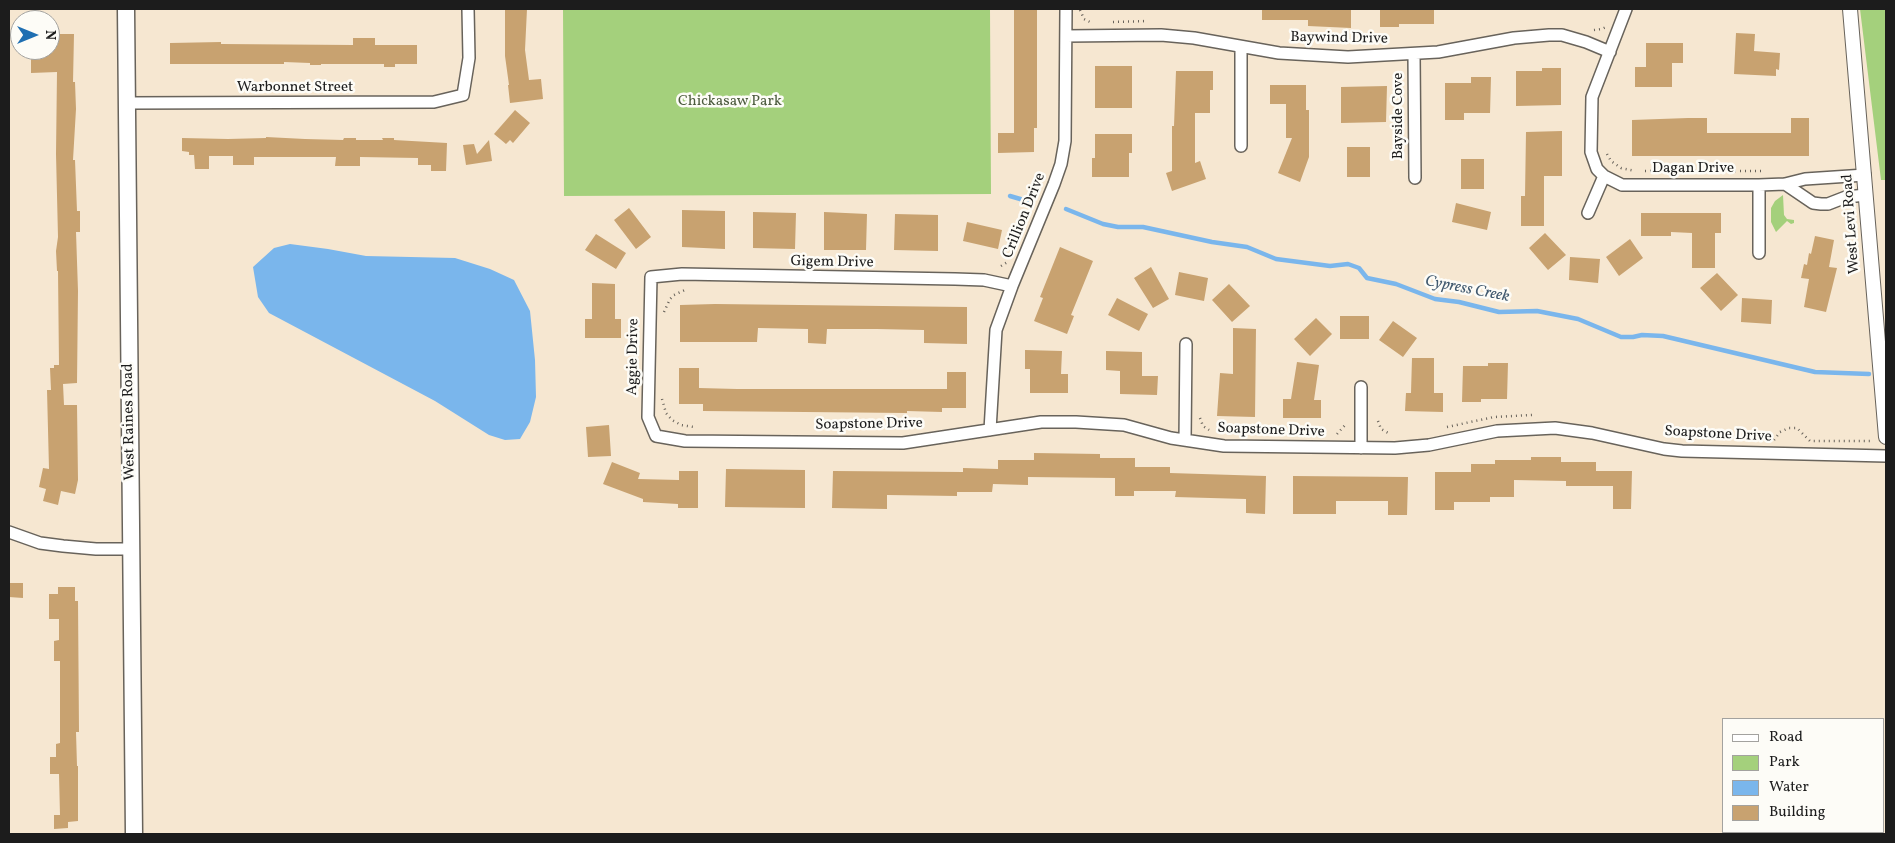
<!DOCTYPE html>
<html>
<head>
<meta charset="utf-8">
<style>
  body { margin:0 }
  #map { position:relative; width:1895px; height:843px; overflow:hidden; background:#f6e7d1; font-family:Vollkorn,serif }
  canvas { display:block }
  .frame { position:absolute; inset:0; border:10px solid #1c1c1c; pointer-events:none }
  .legend { position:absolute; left:1722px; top:718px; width:162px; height:115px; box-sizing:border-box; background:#fdfcf7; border:1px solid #a3a29f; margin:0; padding:6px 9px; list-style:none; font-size:15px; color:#1c1c1c }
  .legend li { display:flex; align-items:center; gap:10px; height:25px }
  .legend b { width:25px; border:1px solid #a3a29f }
  .north { position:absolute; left:10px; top:10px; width:50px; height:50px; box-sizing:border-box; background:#fdfcf7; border:1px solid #a3a29f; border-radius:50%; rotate:90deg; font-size:14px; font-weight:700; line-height:20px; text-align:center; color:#1c1c1c }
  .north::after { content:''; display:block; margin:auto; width:18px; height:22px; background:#1f6fb2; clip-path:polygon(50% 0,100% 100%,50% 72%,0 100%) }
</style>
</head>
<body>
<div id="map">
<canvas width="1895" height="843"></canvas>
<div class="frame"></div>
<ul class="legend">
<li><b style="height:6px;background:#fff"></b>Road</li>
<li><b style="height:14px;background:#a4d07c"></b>Park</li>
<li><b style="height:14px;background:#7ab6ec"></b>Water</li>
<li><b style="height:14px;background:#c8a270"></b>Building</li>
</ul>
<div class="north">N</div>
</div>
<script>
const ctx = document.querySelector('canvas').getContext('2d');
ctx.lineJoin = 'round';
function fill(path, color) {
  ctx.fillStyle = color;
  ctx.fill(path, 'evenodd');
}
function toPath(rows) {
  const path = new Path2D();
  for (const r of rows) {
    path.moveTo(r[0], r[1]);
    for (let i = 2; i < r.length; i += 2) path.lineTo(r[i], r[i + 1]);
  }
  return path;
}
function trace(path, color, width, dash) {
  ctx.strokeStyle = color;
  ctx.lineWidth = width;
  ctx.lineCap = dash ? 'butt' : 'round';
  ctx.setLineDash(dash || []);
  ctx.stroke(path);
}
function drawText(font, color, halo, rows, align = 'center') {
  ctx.font = font + ' Vollkorn,serif';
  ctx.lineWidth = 5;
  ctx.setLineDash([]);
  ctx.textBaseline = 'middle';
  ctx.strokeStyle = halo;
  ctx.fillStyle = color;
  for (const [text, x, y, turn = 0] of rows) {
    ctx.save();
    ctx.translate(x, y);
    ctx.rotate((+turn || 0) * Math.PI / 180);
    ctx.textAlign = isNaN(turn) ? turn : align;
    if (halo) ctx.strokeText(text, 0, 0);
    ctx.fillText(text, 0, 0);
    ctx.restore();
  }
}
fill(toPath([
  [563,9,990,9,991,194,564,196],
  [1860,9,1886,9,1886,180,1881,180],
  [1783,195,1784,215,1787,219,1794,220,1794,223,1791,224,1787,221,1776,232,1771,222,1771,208,1775,201]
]), '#a4d07c');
fill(toPath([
  [290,244,328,249,366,256,455,258,490,269,514,280,530,311,535,360,536,397,530,422,520,439,505,440,489,435,435,401,269,313,258,297,253,267,274,248]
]), '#7ab6ec');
trace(toPath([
  [1010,196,1027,201],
  [1066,209,1103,224,1118,227,1143,227,1212,242,1247,247,1276,259,1330,266,1348,264,1359,268,1367,278,1396,284,1435,299,1459,302,1499,312,1537,311,1578,319,1621,337,1633,337,1642,335,1663,336,1815,372,1869,374]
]), '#7ab6ec', 4.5);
fill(toPath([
  [505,9,527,9,525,50,529,80,541,79,543,99,510,103,508,85,509,85,505,56],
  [1014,9,1037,9,1037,128,1034,128,1034,152,998,153,998,133,1014,133],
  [1262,9,1351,9,1351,28,1308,26,1308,20,1262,20],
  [1380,9,1434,9,1434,24,1399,24,1399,27,1380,27],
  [1736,33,1755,34,1754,51,1780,53,1779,70,1776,69,1776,76,1734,74],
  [57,34,74,34,73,82,75,82,76,109,73,160,75,160,77,211,80,211,80,232,76,232,78,291,77,383,63,384,64,405,77,405,78,480,75,494,61,491,58,505,43,501,46,489,39,487,43,468,49,469,47,390,51,390,50,368,54,368,54,365,59,365,58,271,57,271,56,251,58,237,56,154,57,72,31,73,31,50,50,50,50,46,57,46],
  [353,38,375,38,375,45,417,45,417,64,395,64,395,67,384,67,384,64,321,64,321,65,310,65,310,63,284,62,284,64,170,64,170,43,221,42,221,44,353,45],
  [1646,43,1683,43,1683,63,1672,63,1672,87,1635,87,1635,67,1646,67],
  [1095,66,1132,66,1132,108,1095,108],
  [1542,68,1561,68,1561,105,1516,106,1516,71,1542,71],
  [1176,71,1213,71,1213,90,1210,90,1210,113,1195,113,1195,163,1200,161,1206,179,1172,191,1166,173,1172,171,1172,126,1174,126],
  [1471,77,1491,77,1490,113,1464,113,1464,120,1445,120,1445,83,1471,83],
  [1270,85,1306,85,1306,110,1309,110,1309,157,1300,182,1278,173,1292,138,1286,138,1286,104,1270,104],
  [1387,86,1386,122,1341,123,1341,87],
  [515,110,530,123,513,143,510,140,506,144,494,134],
  [1688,118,1707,118,1707,133,1791,133,1791,118,1809,118,1809,156,1632,156,1632,120],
  [1562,131,1562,176,1544,176,1544,226,1521,226,1521,196,1525,196,1526,132],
  [1095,134,1132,134,1132,153,1129,153,1129,177,1092,177,1092,158,1095,158],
  [266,137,305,139,343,140,344,138,356,138,356,140,383,140,382,138,394,138,394,140,447,143,446,171,431,171,431,165,418,165,418,158,360,157,360,166,335,166,336,157,254,157,254,165,233,165,233,156,209,156,209,169,195,169,194,155,189,155,189,152,182,151,182,138,228,139,266,138],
  [489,140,492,161,466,165,463,145,474,144,477,154],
  [1347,147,1370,147,1370,177,1347,177],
  [1461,159,1484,159,1484,189,1461,189],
  [1456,203,1491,212,1487,230,1452,222],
  [629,208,651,237,636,249,614,220],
  [682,210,725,211,725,249,682,247],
  [753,212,796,213,795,249,753,248],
  [824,212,867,214,866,250,824,250],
  [1641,213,1721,213,1721,233,1715,233,1715,268,1692,268,1692,233,1671,232,1671,236,1641,236],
  [895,214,938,215,938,251,894,250],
  [967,222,1002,230,998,249,963,241],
  [1545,233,1566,255,1548,270,1529,248],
  [596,234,626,253,616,269,585,250],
  [1815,236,1834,240,1829,267,1837,268,1826,312,1804,307,1809,279,1801,278,1804,264,1807,265,1809,253,1811,254],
  [1630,239,1643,258,1619,276,1606,257],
  [1060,247,1093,261,1071,315,1074,316,1067,334,1034,321,1043,298,1040,297],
  [1570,257,1600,259,1598,283,1569,280],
  [1151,267,1169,299,1153,308,1134,278],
  [1179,272,1208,278,1204,301,1175,295],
  [1717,273,1738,295,1721,311,1700,288],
  [592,283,615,284,615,319,621,319,621,338,585,338,585,319,592,319],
  [1229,284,1250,306,1232,322,1212,300],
  [1117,298,1148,314,1139,331,1108,315],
  [1742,298,1772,300,1771,324,1741,322],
  [715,304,967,307,967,344,924,343,924,330,877,329,827,329,826,344,808,343,808,329,758,328,757,342,680,342,680,305],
  [1340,316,1369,316,1369,339,1340,339],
  [1316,318,1332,334,1310,356,1294,339],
  [1393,321,1417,338,1403,357,1379,340],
  [1233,328,1256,329,1255,417,1217,416,1220,373,1233,374],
  [1025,350,1062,351,1061,374,1068,374,1068,393,1030,393,1030,369,1025,369],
  [1106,351,1142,352,1142,376,1158,376,1157,395,1120,394,1120,371,1106,370],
  [1412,358,1434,358,1434,393,1443,393,1443,412,1405,411,1406,393,1411,393],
  [1297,362,1319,365,1314,400,1321,400,1321,418,1283,418,1283,399,1291,399],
  [1488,363,1508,363,1507,399,1481,399,1481,402,1462,402,1463,366,1488,366],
  [679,368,699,368,699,388,737,389,947,389,947,372,966,372,966,408,942,408,942,412,907,411,907,413,703,411,703,404,679,404],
  [609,425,611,456,588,457,586,427],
  [1034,453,1100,454,1100,458,1135,458,1135,467,1170,467,1170,473,1266,476,1265,514,1246,513,1246,499,1175,497,1176,491,1134,491,1134,496,1115,496,1115,478,1028,477,1028,485,993,484,992,492,957,492,957,496,887,495,887,509,832,508,833,471,963,472,963,468,998,469,998,460,1034,460],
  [1531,457,1561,457,1561,462,1596,462,1596,471,1632,471,1631,509,1613,509,1613,486,1566,486,1566,481,1514,480,1514,497,1490,497,1490,502,1454,502,1454,510,1435,510,1435,472,1471,472,1471,464,1495,464,1495,460,1531,460],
  [612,462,640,473,638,479,679,480,679,471,698,471,698,508,678,508,678,504,643,502,643,499,603,484],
  [726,469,805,470,805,508,725,507],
  [1293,476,1408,477,1407,515,1388,515,1388,501,1336,501,1336,514,1293,514],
  [9,583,23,583,23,598,9,597],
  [58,587,75,587,75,601,78,601,79,732,76,732,77,766,78,766,78,821,68,822,68,828,54,829,54,815,60,815,59,774,50,774,50,757,56,757,56,744,60,743,60,661,54,661,54,641,59,640,59,619,49,619,49,594,58,594]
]), '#c8a270');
const minor = toPath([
  [1066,36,1161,35,1194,38,1279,53,1348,57,1438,52,1514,38,1549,35,1562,35,1586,42,1610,52],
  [1414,54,1415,178],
  [127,103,434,102,463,95,469,58,468,9],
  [1241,146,1241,47],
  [1604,176,1622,185,1759,185,1785,184,1805,179,1865,175],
  [1785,184,1813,203,1821,204,1828,204,1846,197,1866,195],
  [1759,185,1759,253],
  [1588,213,1604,176,1597,169,1591,152,1592,97,1626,9],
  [1012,286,984,280,955,279,682,274,651,277,648,417,656,436,685,441,903,443,1041,422,1076,422,1124,425,1171,438,1224,446,1395,448,1429,445,1497,431,1555,428,1592,433,1664,449,1682,451,1886,456],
  [990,430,996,330,1012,286,1054,184,1061,164,1065,141,1066,9],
  [1185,440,1186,344],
  [1361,448,1361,387],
  [9,532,40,543,63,546,96,549,132,549]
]);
const tertiary = toPath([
  [1850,9,1886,437]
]);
const secondary = toPath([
  [126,9,134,834]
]);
trace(minor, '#68635b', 14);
trace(tertiary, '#68635b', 16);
trace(secondary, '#68635b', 19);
trace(toPath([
  [1080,10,1084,19,1090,22],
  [1113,22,1148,21],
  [1594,30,1602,29,1606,27],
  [1607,154,1611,161,1621,168,1635,171],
  [1645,171,1765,171],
  [1001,266,1009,261],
  [664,312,670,299,674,295,685,290],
  [662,399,666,413,672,420,681,425,694,427],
  [1200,418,1203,426,1209,430],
  [1378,421,1381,429,1390,434],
  [1447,427,1494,417,1533,415],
  [1337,434,1346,424],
  [1774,440,1780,432,1789,428,1797,428,1810,441,1873,441]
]), '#68635b', 2.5, [1, 4]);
trace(minor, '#fff', 11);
trace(tertiary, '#fff', 14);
trace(secondary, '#fff', 16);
drawText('15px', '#1c1c1c', '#fdfcf7', [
  ["Baywind Drive",1339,39,1],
  ["Warbonnet Street",295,88],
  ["Bayside Cove",1399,116,-90],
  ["Dagan Drive",1693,169],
  ["Crillion Drive",1025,216,-68],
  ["West Levi Road",1852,224,-94],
  ["Gigem Drive",832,263,1],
  ["Aggie Drive",634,357,-89],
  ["West Raines Road",130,422,-91],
  ["Soapstone Drive",869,425,-1],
  ["Soapstone Drive",1271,431,2],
  ["Soapstone Drive",1718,435,3]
]);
drawText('15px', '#4c5b3e', '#fdfcf7', [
  ["Chickasaw Park",730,102]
]);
drawText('italic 16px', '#425a6f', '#fdfcf7', [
  ["Cypress Creek",1467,290,11]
]);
</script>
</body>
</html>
